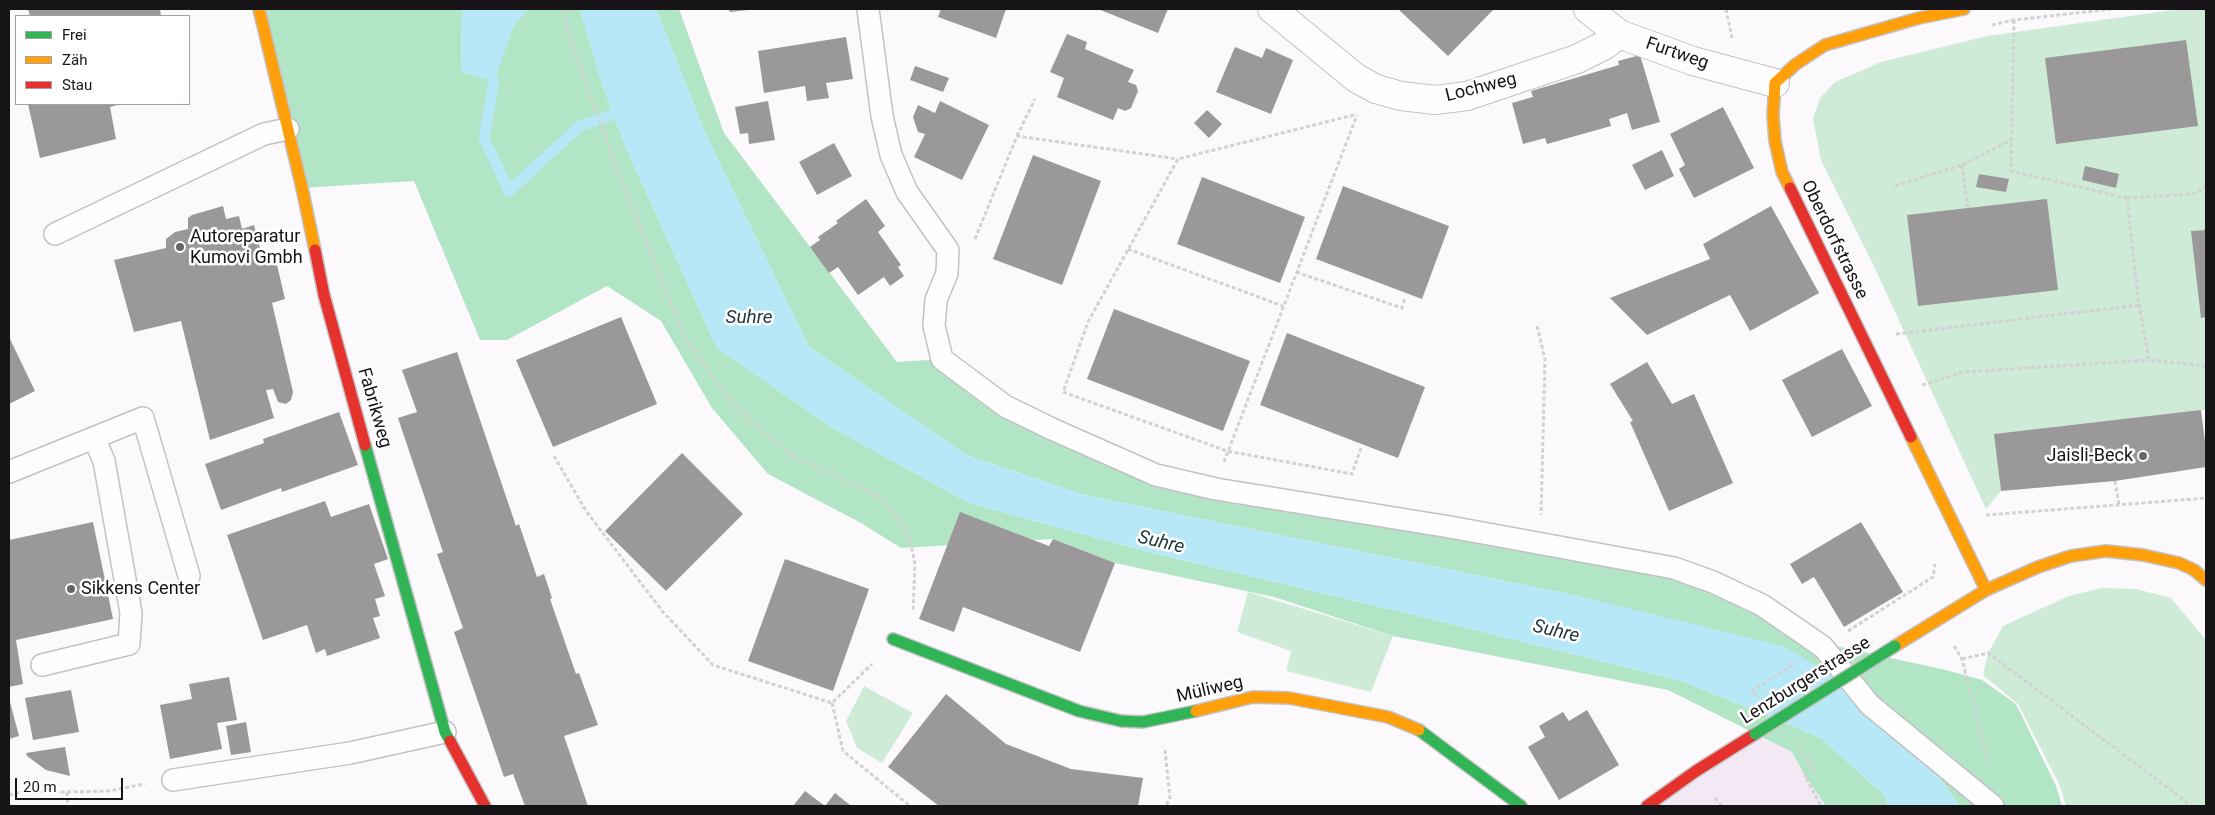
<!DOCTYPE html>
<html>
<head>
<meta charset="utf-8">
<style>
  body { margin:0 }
  #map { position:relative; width:2215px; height:815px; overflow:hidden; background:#fcf9fd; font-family:Roboto,sans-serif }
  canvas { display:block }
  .frame { position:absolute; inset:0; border:10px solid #171418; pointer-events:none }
  .legend { position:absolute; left:15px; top:15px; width:175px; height:90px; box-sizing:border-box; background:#fff; border:1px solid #a2a1a3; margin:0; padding:6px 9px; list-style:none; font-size:15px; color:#171418 }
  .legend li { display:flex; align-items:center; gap:10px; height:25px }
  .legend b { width:25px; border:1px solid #a2a1a3 }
  .scale { position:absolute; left:15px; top:778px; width:108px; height:22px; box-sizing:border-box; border:2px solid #171418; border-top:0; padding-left:6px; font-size:15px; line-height:18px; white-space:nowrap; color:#171418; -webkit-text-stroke:4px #fff; paint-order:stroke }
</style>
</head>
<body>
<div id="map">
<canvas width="2215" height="815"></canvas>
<div class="frame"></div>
<ul class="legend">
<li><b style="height:6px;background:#30b455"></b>Frei</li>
<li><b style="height:6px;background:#ff9f0a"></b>Zäh</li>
<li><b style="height:6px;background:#e5322d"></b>Stau</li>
</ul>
<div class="scale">20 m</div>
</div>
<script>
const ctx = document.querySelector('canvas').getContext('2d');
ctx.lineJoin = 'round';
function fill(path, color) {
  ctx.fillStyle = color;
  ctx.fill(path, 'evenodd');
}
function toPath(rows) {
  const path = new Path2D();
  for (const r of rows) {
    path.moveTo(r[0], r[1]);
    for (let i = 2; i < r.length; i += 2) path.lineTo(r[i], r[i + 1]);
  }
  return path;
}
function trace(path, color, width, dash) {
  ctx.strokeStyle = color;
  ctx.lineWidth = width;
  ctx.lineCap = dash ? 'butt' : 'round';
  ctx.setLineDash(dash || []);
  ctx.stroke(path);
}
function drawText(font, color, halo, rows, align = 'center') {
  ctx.font = font + ' Roboto,sans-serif';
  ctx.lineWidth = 5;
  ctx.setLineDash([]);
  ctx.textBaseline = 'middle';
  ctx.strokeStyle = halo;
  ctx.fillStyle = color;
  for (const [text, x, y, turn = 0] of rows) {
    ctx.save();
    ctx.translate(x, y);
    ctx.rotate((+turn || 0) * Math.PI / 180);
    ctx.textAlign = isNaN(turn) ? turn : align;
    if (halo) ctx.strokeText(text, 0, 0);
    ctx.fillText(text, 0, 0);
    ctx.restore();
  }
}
fill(toPath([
  [1755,734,1792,752,1805,776,1826,806,1650,806]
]), '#f2e9f4');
fill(toPath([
  [2206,9,2206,410,1995,434,2001,491,1986,509,1872,262,1821,160,1813,119,1820,98,1835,82,1881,62,1987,36,2173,10],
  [2101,588,2136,589,2171,598,2206,640,2206,806,2066,806,2060,786,2018,704,1983,675,1988,653,2003,626,2069,596],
  [1248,592,1393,636,1371,692,1286,671,1291,651,1237,632],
  [864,686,913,713,882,763,857,748,846,721]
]), '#cdebd7');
fill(toPath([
  [259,9,462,9,461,71,493,81,514,25,528,9,580,9,600,78,626,148,717,348,833,428,969,503,1149,552,1394,610,1682,681,1821,738,1883,794,1889,806,1826,806,1805,776,1792,752,1668,690,1393,636,1274,597,1115,563,1053,539,901,548,861,523,768,474,712,408,661,321,607,286,507,340,480,340,414,181,302,188],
  [656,9,679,9,724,133,897,362,942,359,1005,406,1221,494,1698,583,1799,638,1946,670,1982,680,2016,704,2056,786,2062,806,1960,806,1885,705,1578,596,1084,495,968,456,809,347,706,135]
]), '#b2e5c5');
fill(toPath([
  [462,9,528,9,514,25,494,81,461,72],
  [580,9,656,9,706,135,809,347,968,456,1084,495,1578,596,1783,646,1885,705,1960,806,1889,806,1883,794,1821,738,1682,681,1394,610,1149,552,969,503,833,428,717,348,626,148,600,78]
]), '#b7e8f7');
trace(toPath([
  [494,81,484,138,509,191,580,126,628,109]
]), '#b7e8f7', 11);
fill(toPath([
  [28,9,160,9,161,16,30,16],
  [728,9,748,9,748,10,730,12],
  [941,9,1006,9,996,38,938,17],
  [1098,9,1168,9,1158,33],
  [1398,9,1494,9,1448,56],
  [1067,34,1087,42,1085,49,1134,70,1128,82,1136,85,1138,91,1131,108,1125,111,1118,108,1113,120,1057,97,1064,78,1050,72],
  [846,37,853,79,826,83,829,98,807,101,805,86,764,93,758,51],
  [2186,40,2198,126,2056,144,2045,58],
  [1235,47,1262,58,1266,48,1293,60,1271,114,1216,92],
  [1640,55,1660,122,1632,130,1627,113,1609,119,1611,126,1547,144,1545,138,1523,144,1512,103,1533,97,1531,91,1619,65,1618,61],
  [915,66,949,78,943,92,910,80],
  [768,101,775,140,749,144,748,133,740,134,735,107],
  [940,101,989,125,962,180,914,157,925,134,918,132,913,117,918,105,935,113],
  [28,104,121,104,110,107,116,139,40,158],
  [1723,107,1754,168,1694,198,1679,169,1685,165,1670,134],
  [1207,110,1222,124,1209,138,1194,123],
  [834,143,852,176,817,195,799,162],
  [1662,150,1674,176,1645,190,1632,165],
  [1033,155,1101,181,1062,285,993,259],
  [2085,166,2119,174,2116,188,2082,180],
  [1979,174,2009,179,2006,192,1976,187],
  [1202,177,1305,217,1280,283,1177,244],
  [1343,186,1449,226,1422,299,1316,259],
  [866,199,885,226,878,232,901,265,898,267,904,276,890,286,884,277,858,295,838,267,829,273,810,247,820,240,818,237,838,223,836,221],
  [2047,199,2058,290,1918,306,1907,215],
  [223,206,226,219,239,216,242,229,254,225,262,255,274,252,285,299,272,303,293,392,291,400,286,404,278,402,273,389,266,390,274,418,210,440,181,321,134,332,114,260,166,248,166,239,175,232,188,229,188,218,192,215],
  [1771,206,1819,293,1750,331,1730,295,1647,335,1610,298,1710,259,1703,244],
  [2206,230,2206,317,2201,318,2191,231],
  [1114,309,1250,361,1223,431,1087,379],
  [621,317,657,404,553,447,516,360],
  [1287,333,1425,387,1398,458,1260,405],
  [9,337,35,391,9,404],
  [1842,349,1872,406,1812,437,1782,380],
  [457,352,516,526,519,524,537,577,544,574,552,598,550,599,576,674,579,673,598,725,564,736,588,806,525,806,513,774,504,777,454,632,463,628,437,554,443,552,398,418,417,412,402,370],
  [1647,362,1672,404,1694,394,1733,483,1669,511,1630,422,1633,421,1610,384],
  [2201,410,2206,449,2206,467,2115,481,2001,491,1994,434],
  [339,412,358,465,282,492,281,488,221,510,205,464,264,443,263,439],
  [682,453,743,514,666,591,605,531],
  [325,501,331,517,369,504,388,559,374,564,385,596,375,599,380,616,373,618,380,638,327,656,325,649,316,653,307,625,263,640,227,535],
  [960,512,1049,546,1053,539,1115,563,1080,652,963,607,954,632,919,619],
  [93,522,113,619,16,640,23,684,9,687,9,540],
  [1861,522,1903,592,1844,627,1814,577,1802,584,1790,564],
  [785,559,869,589,833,691,748,661],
  [229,677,237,720,217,723,222,749,170,759,160,705,192,699,189,684],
  [71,690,79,732,33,740,25,698],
  [946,694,1006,744,1071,769,1143,778,1138,806,939,806,888,767],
  [9,698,19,736,9,739],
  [1587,710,1619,765,1559,800,1528,747,1545,737,1539,726,1563,712,1569,721],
  [246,722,251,752,231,755,226,726],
  [65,747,70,776,46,770,27,756,26,753],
  [805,791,825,806,835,793,850,805,849,806,793,806]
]), '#9a9898');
const lane = toPath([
  [868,9,882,116,891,155,907,192,948,250,947,273,936,300,934,326,942,359,1005,406,1052,429,1156,475,1216,489,1450,527,1674,568,1713,582,1762,605,1823,647,1870,705,1993,806],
  [55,234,264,134,288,129],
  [9,472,143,418,189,576],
  [42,665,129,644,131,613,104,461,94,438],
  [173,780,350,753,445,732]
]);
const street = toPath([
  [1272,9,1356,78,1376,89,1401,96,1435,100,1467,96,1577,59,1605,45,1619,34],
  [1588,9,1619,34,1693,61,1775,83]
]);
const fast = toPath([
  [365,445,445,732,450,741],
  [893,639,1079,711,1121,721,1143,722,1196,711],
  [1419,730,1521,806]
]);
const slow = toPath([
  [259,9,302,188,315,250],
  [1790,188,1782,172,1775,141,1773,115,1775,83,1796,64,1825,45,1919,18,1964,9],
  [1911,437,1986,590],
  [1895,646,1986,590,2038,567,2071,556,2106,551,2143,555,2179,563,2194,570,2206,580],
  [1196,711,1253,697,1289,698,1388,717,1419,730]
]);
const jam = toPath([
  [1790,188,1911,437],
  [315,250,324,295,365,445],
  [450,741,485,806],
  [1647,806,1696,771,1755,734]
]);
trace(lane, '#c4c1c5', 24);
trace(street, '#c4c1c5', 30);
trace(fast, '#c4c1c5', 14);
trace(slow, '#c4c1c5', 14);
trace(jam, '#c4c1c5', 14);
trace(toPath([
  [562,9,575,53,613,158,686,340,734,406,788,453,880,497,899,519,910,539,915,564,913,612],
  [1726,9,1732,38],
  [2014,20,2011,171,2127,198,2139,305,2149,360,2206,366],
  [1992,25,2014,20,2112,9],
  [1354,115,1178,159,1088,322,1063,392,1227,451,1352,474,1361,448],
  [1017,136,1035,99],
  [1962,165,1968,208],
  [1895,186,1962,165,2011,140],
  [2127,198,2192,194,2206,187],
  [975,239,1017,136,1178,159],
  [1128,249,1283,306],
  [1296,272,1402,308,1405,297],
  [1537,326,1545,359,1541,515],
  [1896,334,2139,305],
  [1922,385,1964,372,2149,360],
  [554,456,586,511,663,612,713,665,832,703,872,664],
  [1224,462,1357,115],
  [2115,481,2119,505],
  [1986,515,2206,498],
  [1848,631,1933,577,1935,564],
  [1954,646,1962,659,1989,764],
  [1962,659,1988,653,2192,806],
  [1757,696,1752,691,1796,663],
  [832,703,843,751,910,806],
  [1797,745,1815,771,1805,776,1821,806],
  [1165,750,1170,798,1166,806],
  [67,792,108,791,145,784],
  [9,795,23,792,67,792,68,806],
  [1715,798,1722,806]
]), '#d2d2d2', 3, [4, 2.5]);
trace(lane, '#fffeff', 21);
trace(street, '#fffeff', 28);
trace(fast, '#30b455', 11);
trace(slow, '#ff9f0a', 11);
trace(jam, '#e5322d', 11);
const fastBridge = toPath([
  [1755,734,1895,646]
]);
trace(fastBridge, '#c4c1c5', 14, []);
trace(fastBridge, '#30b455', 11);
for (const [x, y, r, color] of [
  [180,247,5,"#676468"],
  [2143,456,5,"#676468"],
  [71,589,5,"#676468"]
]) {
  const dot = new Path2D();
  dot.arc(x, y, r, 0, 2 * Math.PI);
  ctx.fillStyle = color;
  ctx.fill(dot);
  trace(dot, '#fff', 2);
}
drawText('18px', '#171418', '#fff', [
  ["Furtweg",1677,54,19],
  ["Lochweg",1481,88,-14],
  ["Oberdorfstrasse",1834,240,64],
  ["Fabrikweg",374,408,74],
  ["Lenzburgerstrasse",1806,681,-32],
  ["Müliweg",1210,690,-13]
]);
drawText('18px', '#171418', '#fff', [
  ["Autoreparatur",190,237],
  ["Kumovi Gmbh",190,258],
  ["Jaisli-Beck",2133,456,"right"],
  ["Sikkens Center",81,589]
], 'left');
drawText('italic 19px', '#223940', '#fff', [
  ["Suhre",749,318],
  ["Suhre",1161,543,13],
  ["Suhre",1556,632,13]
]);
</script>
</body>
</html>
